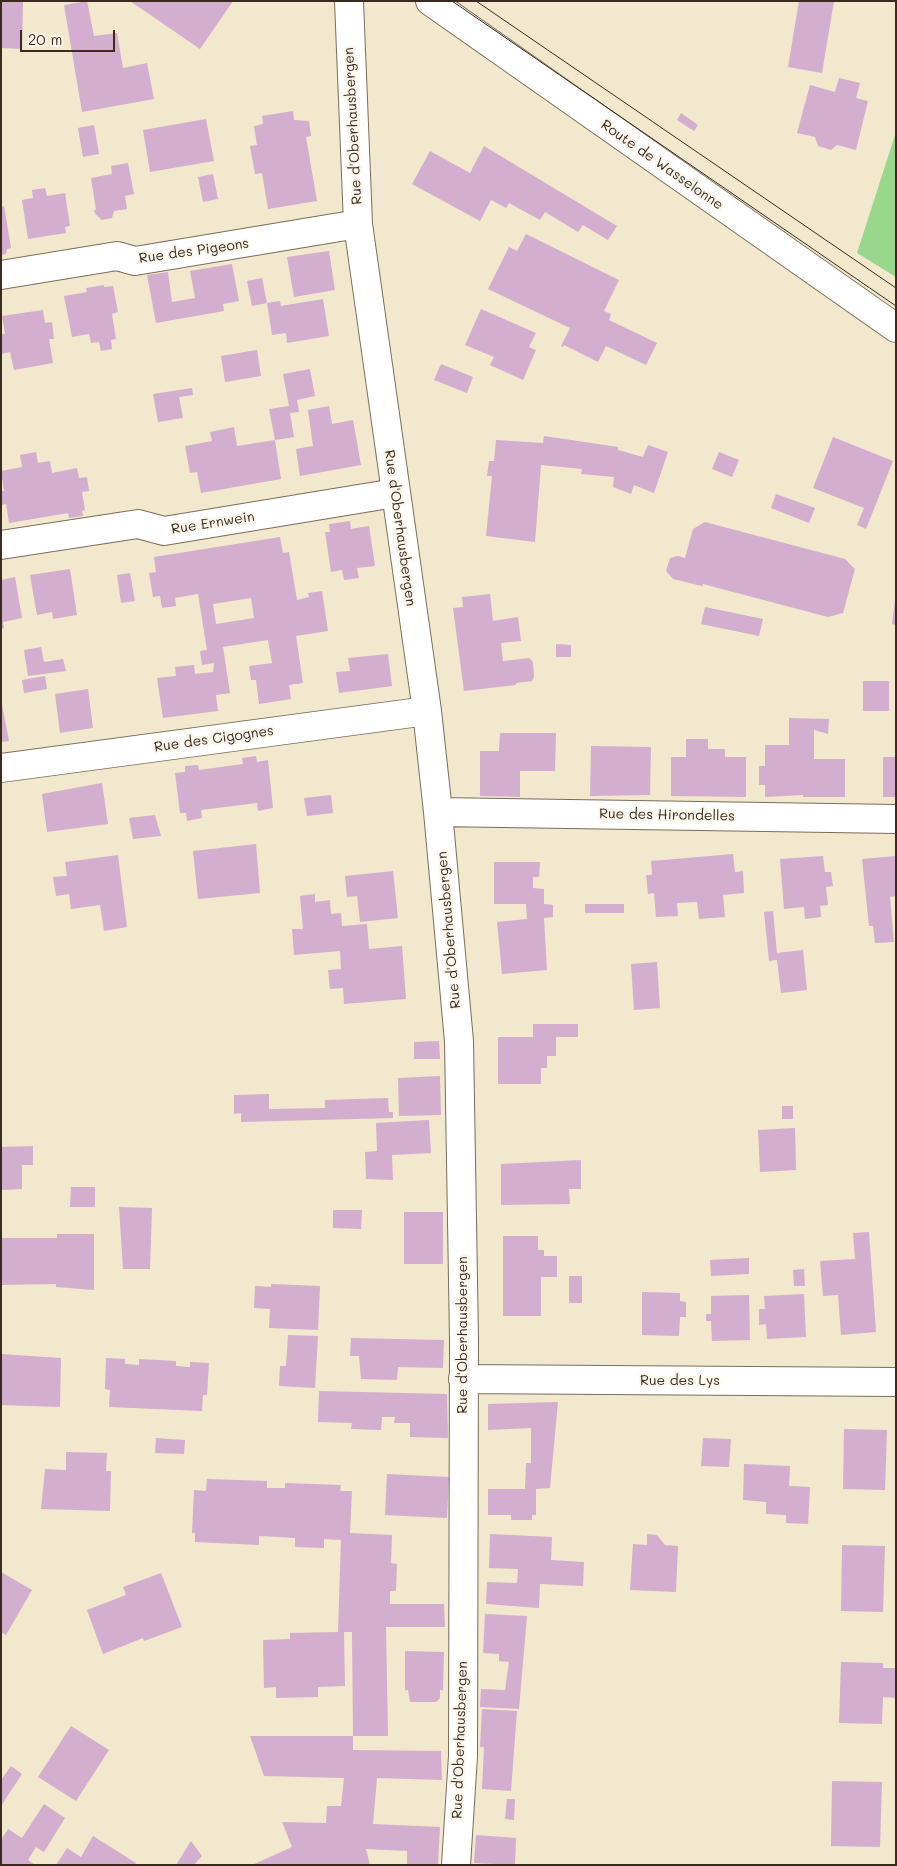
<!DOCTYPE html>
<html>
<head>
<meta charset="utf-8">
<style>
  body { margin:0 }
  #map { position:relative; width:897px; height:1866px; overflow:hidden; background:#f1e8cd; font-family:Mali,sans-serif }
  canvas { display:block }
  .frame { position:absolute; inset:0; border:2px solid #3b2a1e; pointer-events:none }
  .scale { position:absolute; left:20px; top:30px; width:95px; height:22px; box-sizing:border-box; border:2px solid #3b2a1e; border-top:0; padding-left:6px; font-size:15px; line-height:18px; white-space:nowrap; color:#3b2a1e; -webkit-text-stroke:4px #fbf7ec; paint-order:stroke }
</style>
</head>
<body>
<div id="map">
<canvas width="897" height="1866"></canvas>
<div class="frame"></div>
<div class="scale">20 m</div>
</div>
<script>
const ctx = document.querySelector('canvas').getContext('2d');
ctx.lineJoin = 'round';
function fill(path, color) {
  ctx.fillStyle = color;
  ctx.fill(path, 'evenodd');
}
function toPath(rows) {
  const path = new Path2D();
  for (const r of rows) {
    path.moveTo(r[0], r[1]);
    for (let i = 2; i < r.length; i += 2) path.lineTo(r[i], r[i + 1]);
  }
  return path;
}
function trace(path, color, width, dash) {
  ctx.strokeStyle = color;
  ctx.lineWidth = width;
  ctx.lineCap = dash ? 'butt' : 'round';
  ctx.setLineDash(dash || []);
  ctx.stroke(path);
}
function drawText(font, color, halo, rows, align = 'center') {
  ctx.font = font + ' Mali,sans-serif';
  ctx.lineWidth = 4.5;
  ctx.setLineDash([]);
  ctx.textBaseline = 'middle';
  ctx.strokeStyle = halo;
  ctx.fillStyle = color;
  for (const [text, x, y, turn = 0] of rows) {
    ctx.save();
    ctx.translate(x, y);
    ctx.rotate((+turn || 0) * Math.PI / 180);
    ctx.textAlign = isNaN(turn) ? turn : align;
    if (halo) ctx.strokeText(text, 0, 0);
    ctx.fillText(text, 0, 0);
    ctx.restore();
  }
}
fill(toPath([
  [896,132,896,277,857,253]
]), '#98d78c');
fill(toPath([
  [1,1,23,2,22,49,1,48],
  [87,1,94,36,117,33,123,68,147,63,154,99,82,112,64,5],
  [130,1,233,1,200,49],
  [799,1,834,1,822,73,788,67],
  [839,78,860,83,856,98,868,101,856,150,837,145,831,150,818,146,815,137,797,133,810,85,835,92],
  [293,111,294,120,309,121,311,136,306,137,317,201,268,209,262,173,255,174,250,146,257,145,254,126,263,124,262,116],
  [681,113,698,125,694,131,677,120],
  [206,119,214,161,150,172,143,130],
  [94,125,99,154,83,157,78,128],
  [484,146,617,226,608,240,583,225,578,232,545,212,540,220,509,203,506,208,491,200,480,221,412,184,430,151,470,173],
  [128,163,134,194,125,196,127,209,114,211,112,218,102,220,95,214,94,210,96,210,91,178,112,174,111,166],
  [213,174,218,199,203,202,198,177],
  [45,188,47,196,65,193,70,226,65,227,66,233,28,239,22,200,33,198,32,190],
  [4,206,11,248,7,249,6,254,1,255,1,207],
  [526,234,619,280,604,311,611,314,609,320,657,343,646,365,606,346,598,362,564,345,563,347,561,346,570,328,488,289,509,247,517,251],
  [329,251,335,290,294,297,287,257],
  [232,264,239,301,223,304,224,311,156,323,147,275,168,272,172,302,195,298,190,271],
  [262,278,267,303,252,306,247,281],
  [104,285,104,287,113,286,118,312,112,314,116,339,111,340,112,349,101,351,99,342,91,343,89,334,72,337,64,296,87,292,86,288],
  [323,299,329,336,287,343,286,333,272,335,267,303,280,301,281,306],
  [481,309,536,333,529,347,536,350,523,380,490,365,494,357,465,345],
  [43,310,45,323,52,322,54,339,49,339,53,363,14,370,10,352,1,354,1,334,5,334,2,316],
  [257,350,261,376,225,382,221,356],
  [441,364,473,377,467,393,434,380],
  [310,369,315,396,297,400,299,412,290,413,294,437,275,440,269,409,289,406,283,374],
  [192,388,193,395,179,397,183,418,158,422,153,394],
  [329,406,332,424,353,420,361,465,300,476,296,449,313,446,308,410],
  [234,427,237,446,275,440,281,479,201,493,197,472,190,473,185,446,212,441,210,432],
  [544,436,618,447,618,450,643,457,648,445,668,452,654,493,634,485,631,494,613,487,614,477,581,474,582,469,541,465,535,542,486,536,492,476,487,476,489,461,494,461,496,440,543,443],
  [833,437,893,461,866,529,857,525,864,508,813,488],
  [36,452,38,463,50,461,52,473,77,468,79,478,87,477,89,491,82,492,85,510,82,511,83,516,69,518,68,513,9,523,6,504,1,505,1,491,4,491,1,471,22,467,20,455],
  [719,452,739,460,732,477,712,469],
  [776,494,815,508,809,523,771,508],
  [350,521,351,529,369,526,375,566,357,568,359,578,344,580,342,570,331,572,325,532,330,532,329,524],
  [705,522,845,559,855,569,843,613,828,617,703,584,702,586,673,579,666,571,670,558,678,556,685,558,693,529],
  [280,537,283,553,289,552,297,600,309,597,308,593,322,591,328,631,296,636,303,683,289,685,291,699,259,704,256,680,251,680,249,666,272,663,268,640,223,647,230,693,216,695,218,711,163,718,157,678,176,676,175,667,194,665,195,674,213,672,214,663,202,665,200,651,207,650,198,594,175,598,176,606,162,608,160,596,153,597,149,573,156,572,154,557],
  [251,598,254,618,216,624,213,604],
  [70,569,77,615,53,619,52,612,37,615,30,575],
  [130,573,135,601,121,603,117,575],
  [15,577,22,618,3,622,4,628,1,629,1,580],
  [490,594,493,621,518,617,521,641,501,643,503,661,529,658,533,662,534,677,532,681,516,683,516,685,464,691,453,608,463,607,462,597],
  [895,599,896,599,896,625,892,624],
  [705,607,763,619,759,636,701,624],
  [556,644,571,645,571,657,556,657],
  [41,647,44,662,63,659,66,671,28,676,24,650],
  [388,654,392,686,339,693,336,672,350,671,348,658],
  [45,676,47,689,24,693,22,680],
  [863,681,889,681,889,711,863,711],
  [88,689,93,728,60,733,55,694],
  [1,699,9,741,1,742],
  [789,718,829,719,828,734,814,730,814,759,845,759,845,797,803,797,803,795,765,797,765,785,759,785,759,766,765,766,765,745,789,745],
  [500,733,556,733,555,771,520,771,520,797,480,796,480,751,499,751],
  [686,739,708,739,708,749,725,749,725,757,746,757,746,797,671,796,671,757,686,757],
  [591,746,651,747,650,795,590,796],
  [256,756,257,762,268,760,273,808,258,811,257,803,201,810,202,818,187,821,186,813,180,813,175,773,185,772,185,766,198,765,199,770,243,764,242,758],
  [883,757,896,757,896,797,883,797],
  [102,783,108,824,47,832,42,794],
  [331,795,333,813,307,816,304,798],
  [155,815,161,836,133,839,129,818],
  [256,844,260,893,198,899,193,851],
  [733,854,735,872,743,871,744,893,723,895,725,917,699,919,697,902,677,903,678,916,656,917,654,893,648,894,646,875,652,875,651,861],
  [118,855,127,927,104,931,100,905,71,909,69,894,56,896,53,877,67,876,65,862],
  [823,856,825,872,831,872,833,886,826,887,828,905,820,906,821,917,805,919,804,907,784,909,780,859],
  [896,856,896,896,890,897,894,942,875,943,873,926,869,926,862,859],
  [494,862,540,862,539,877,533,877,533,888,544,889,544,904,553,905,553,917,544,918,547,970,502,974,497,922,527,919,526,904,494,904],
  [393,871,398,918,360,922,357,896,347,897,345,876],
  [315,894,315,902,330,900,331,914,341,913,342,926,367,924,369,949,402,946,406,999,344,1004,343,988,330,989,328,970,341,969,340,951,294,955,292,929,303,929,300,896],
  [585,904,624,904,624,913,585,913],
  [773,911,777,953,803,950,807,990,781,993,777,960,769,961,764,912],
  [657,962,660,1008,634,1010,631,964],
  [533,1024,578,1024,578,1037,556,1037,556,1056,547,1056,547,1068,541,1068,541,1084,498,1084,498,1037,533,1037],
  [439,1041,440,1059,414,1059,414,1042],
  [440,1076,441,1115,399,1116,398,1078],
  [269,1094,269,1109,325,1108,325,1100,388,1098,389,1112,393,1112,393,1118,241,1122,241,1113,234,1114,234,1095],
  [782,1106,793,1106,793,1119,782,1119],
  [429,1120,431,1153,392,1155,393,1180,366,1179,365,1152,377,1151,376,1123],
  [795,1128,796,1170,760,1172,758,1130],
  [33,1146,33,1165,22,1165,22,1189,1,1190,1,1147],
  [581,1160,581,1189,569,1189,570,1204,501,1205,501,1164],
  [71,1187,95,1187,95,1207,70,1207],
  [119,1207,152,1208,150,1269,123,1269],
  [333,1210,362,1210,361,1229,333,1228],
  [404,1212,443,1212,443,1264,404,1264],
  [869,1232,876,1332,841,1335,838,1295,823,1296,820,1261,855,1259,853,1233],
  [57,1234,94,1234,94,1290,56,1287,56,1284,1,1285,1,1238,57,1238],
  [503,1236,538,1236,538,1250,544,1250,544,1256,557,1256,557,1277,541,1277,541,1316,503,1316],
  [749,1258,749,1274,711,1276,710,1260],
  [804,1269,805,1286,794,1286,793,1270],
  [569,1276,582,1276,582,1303,569,1303],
  [271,1284,320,1286,318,1330,269,1328,270,1309,254,1308,255,1286,271,1287],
  [642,1292,680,1293,680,1301,686,1302,686,1317,680,1317,679,1336,642,1335],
  [804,1294,806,1337,767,1339,766,1324,759,1325,759,1309,765,1309,764,1296],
  [749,1295,750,1340,712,1341,711,1321,706,1321,706,1314,711,1314,711,1296],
  [288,1335,318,1336,315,1388,279,1386,280,1366,286,1366],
  [351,1338,444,1340,443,1368,398,1367,397,1380,361,1379,359,1356,350,1356],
  [1,1354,61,1358,60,1407,1,1405],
  [106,1358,125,1359,125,1364,139,1365,139,1359,176,1361,176,1366,190,1367,190,1362,209,1363,207,1395,203,1395,202,1411,109,1407,110,1390,105,1389],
  [319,1391,447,1394,448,1438,410,1437,410,1423,394,1423,395,1417,382,1417,381,1430,351,1429,352,1423,318,1422],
  [558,1402,550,1488,536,1489,536,1515,532,1515,532,1520,511,1520,511,1515,488,1515,488,1489,525,1489,526,1463,531,1463,531,1428,488,1430,488,1404],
  [844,1429,887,1430,885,1490,843,1489],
  [156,1438,185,1440,184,1454,155,1453],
  [703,1438,731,1439,729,1467,701,1466],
  [66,1452,107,1453,106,1471,111,1471,110,1511,41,1509,45,1469,66,1470],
  [744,1464,790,1466,789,1486,810,1487,808,1524,786,1523,786,1515,766,1514,766,1502,743,1500],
  [387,1474,449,1477,447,1518,385,1515],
  [207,1479,267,1481,267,1488,285,1488,285,1483,341,1485,340,1491,352,1491,350,1533,392,1535,391,1563,397,1564,396,1591,390,1591,390,1604,444,1604,445,1627,386,1627,388,1736,353,1736,352,1632,344,1632,345,1686,318,1687,318,1697,276,1698,276,1687,264,1688,263,1640,290,1639,290,1633,338,1632,341,1540,324,1539,324,1548,295,1547,295,1538,259,1536,259,1545,195,1542,195,1533,192,1533,194,1490,206,1491],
  [490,1534,552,1537,551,1560,584,1562,583,1586,540,1584,539,1608,486,1604,487,1582,517,1583,518,1569,489,1568],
  [647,1534,657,1535,665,1545,678,1546,676,1592,630,1590,633,1544,647,1545],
  [842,1545,885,1546,883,1612,841,1611],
  [1,1572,32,1590,6,1635,1,1632],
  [161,1573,182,1627,144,1641,143,1638,103,1654,87,1610,126,1595,123,1587],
  [485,1614,527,1616,519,1709,480,1707,481,1689,505,1690,509,1662,499,1661,499,1654,483,1653],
  [405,1651,444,1652,443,1690,440,1690,440,1698,436,1702,410,1702,408,1690,405,1690],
  [841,1662,883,1663,883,1668,896,1668,896,1698,883,1697,882,1724,839,1723],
  [482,1709,517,1711,511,1791,482,1789,484,1747,480,1747],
  [71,1726,109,1750,76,1801,38,1777],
  [250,1736,353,1736,353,1750,441,1751,442,1780,377,1778,373,1824,440,1827,438,1865,407,1865,407,1851,366,1849,370,1865,252,1865,292,1847,282,1822,326,1823,327,1806,341,1806,344,1778,264,1776],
  [11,1766,22,1774,1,1806,1,1780],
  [832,1781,882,1782,880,1847,831,1846],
  [507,1799,515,1799,514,1820,505,1819],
  [44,1804,65,1818,44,1852,36,1847,28,1860,35,1865,1,1865,1,1840,8,1829,22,1838],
  [476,1835,516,1838,515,1865,474,1863],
  [93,1836,136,1863,135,1865,56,1865,67,1848,81,1857],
  [191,1841,202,1856,194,1865,176,1865]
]), '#d3aecf');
const minor = toPath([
  [349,1,358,224,427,711,438,812,459,1041,464,1340,463,1756,456,1865],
  [1,275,117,256,135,261,358,224],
  [1,545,138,524,164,531,395,493],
  [1,768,427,711],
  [438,812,896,819],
  [463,1379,896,1382]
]);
const major = toPath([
  [430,1,896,328]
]);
trace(minor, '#7b6c5b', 30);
trace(major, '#7b6c5b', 30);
trace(minor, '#fff', 28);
trace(major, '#fff', 28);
trace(toPath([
  [452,1,896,306],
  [476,1,896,288]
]), '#3b2a1e', 1);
drawText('14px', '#3b2a1e', '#fbf7ec', [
  ["Rue d'Oberhausbergen",353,126,-93],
  ["Route de Wasselonne",662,165,35],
  ["Rue des Pigeons",194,251,-8],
  ["Rue Ernwein",213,523,-9],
  ["Rue d'Oberhausbergen",400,528,82],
  ["Rue des Cigognes",214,739,-8],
  ["Rue des Hirondelles",667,815,1],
  ["Rue d'Oberhausbergen",449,930,-95],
  ["Rue d'Oberhausbergen",463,1335,-90],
  ["Rue des Lys",680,1381],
  ["Rue d'Oberhausbergen",460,1740,-88]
]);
</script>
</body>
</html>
